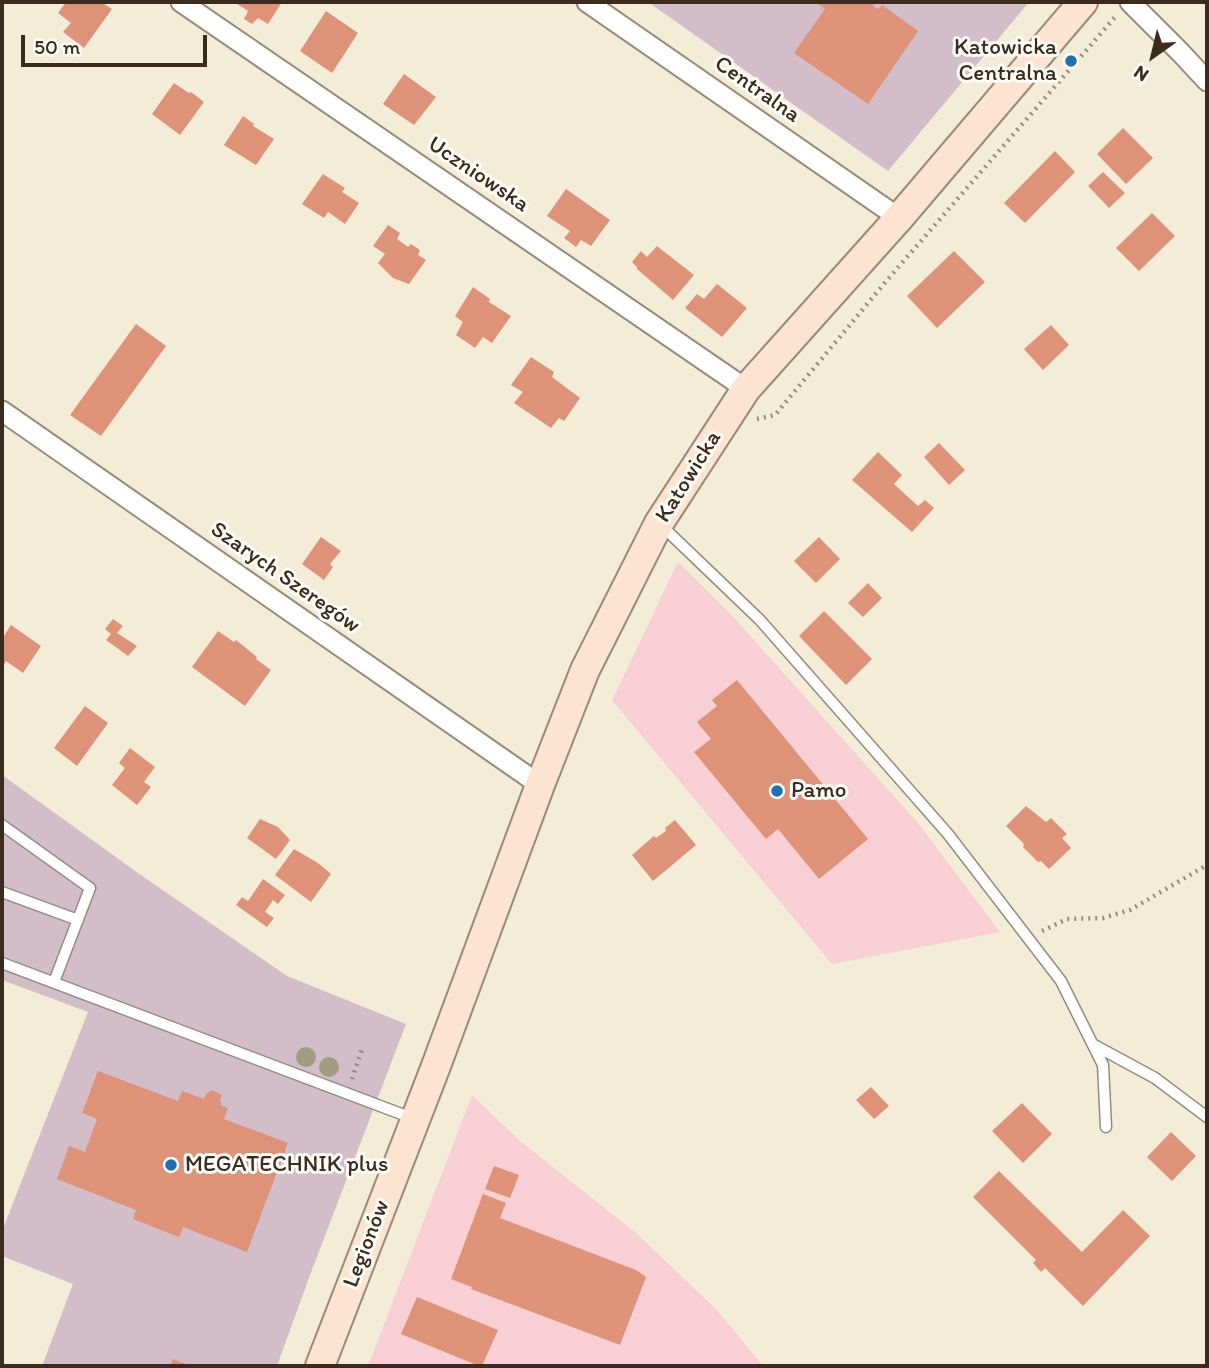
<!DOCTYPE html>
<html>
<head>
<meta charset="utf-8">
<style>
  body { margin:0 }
  #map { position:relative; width:1209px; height:1368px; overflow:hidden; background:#f3edd8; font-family:Itim,sans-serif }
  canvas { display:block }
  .frame { position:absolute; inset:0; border:4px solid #3b2a1e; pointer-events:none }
  .north { position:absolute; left:1118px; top:21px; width:70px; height:70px; -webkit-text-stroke:5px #fdfcf7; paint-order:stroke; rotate:214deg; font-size:19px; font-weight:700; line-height:28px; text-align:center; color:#3b2a1e }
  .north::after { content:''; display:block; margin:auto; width:24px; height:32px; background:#3b2a1e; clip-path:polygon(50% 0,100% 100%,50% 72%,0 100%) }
  .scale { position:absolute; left:21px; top:35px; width:186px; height:32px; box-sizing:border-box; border:4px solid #3b2a1e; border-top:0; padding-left:9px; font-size:21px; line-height:24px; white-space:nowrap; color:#3b2a1e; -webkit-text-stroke:5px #fdfcf7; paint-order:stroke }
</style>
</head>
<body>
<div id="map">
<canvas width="1209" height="1368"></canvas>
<div class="frame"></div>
<div class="north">N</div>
<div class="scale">50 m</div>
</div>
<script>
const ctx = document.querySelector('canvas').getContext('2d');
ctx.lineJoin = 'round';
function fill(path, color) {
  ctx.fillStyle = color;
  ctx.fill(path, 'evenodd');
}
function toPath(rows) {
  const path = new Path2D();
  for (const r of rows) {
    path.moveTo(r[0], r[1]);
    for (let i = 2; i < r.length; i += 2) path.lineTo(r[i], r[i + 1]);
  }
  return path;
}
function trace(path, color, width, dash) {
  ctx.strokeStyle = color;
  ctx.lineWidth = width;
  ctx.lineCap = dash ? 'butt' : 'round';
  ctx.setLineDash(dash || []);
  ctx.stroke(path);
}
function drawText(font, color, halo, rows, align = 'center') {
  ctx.font = font + ' Itim,sans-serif';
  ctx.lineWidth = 6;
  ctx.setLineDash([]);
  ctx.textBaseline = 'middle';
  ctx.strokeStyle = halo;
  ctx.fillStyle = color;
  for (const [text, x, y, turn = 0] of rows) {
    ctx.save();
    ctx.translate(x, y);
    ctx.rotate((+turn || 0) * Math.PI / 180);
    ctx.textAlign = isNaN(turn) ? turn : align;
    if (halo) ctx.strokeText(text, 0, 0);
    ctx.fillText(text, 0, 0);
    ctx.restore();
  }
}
fill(toPath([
  [678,562,728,611,918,823,1000,932,832,964,612,700],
  [472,1095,520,1141,636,1233,716,1309,763,1366,368,1366]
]), '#f7cfd4');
fill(toPath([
  [648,2,1029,2,888,171],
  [2,775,138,873,287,976,406,1024,310,1275,277,1366,42,1366,73,1284,2,1256,2,1231,88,1012,2,980]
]), '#d2bdc8');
fill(toPath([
  [66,2,101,2,112,9,84,48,63,32,71,23,58,13],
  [234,2,282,2,268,24,258,18,252,24,244,19,248,11],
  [815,2,876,2,873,6,878,9,882,5,918,31,868,104,794,53,825,9],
  [326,11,358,33,332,73,300,51],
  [404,74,436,97,414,125,383,104],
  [174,83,189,93,191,92,204,102,180,135,152,114],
  [243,116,254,124,253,126,274,139,256,165,224,145],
  [1123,128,1153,158,1126,184,1097,154],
  [1055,151,1075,172,1025,223,1004,203],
  [1103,172,1125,193,1109,208,1088,186],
  [323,174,345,188,342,192,359,203,345,224,328,212,324,218,302,204],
  [566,189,610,220,591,246,581,240,576,247,564,238,570,231,547,216],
  [1152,213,1175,236,1139,271,1116,248],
  [388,225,400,233,397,239,408,247,411,244,420,250,418,255,426,260,409,284,393,278,378,263,385,254,373,246],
  [657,246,694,275,673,300,637,269,637,267,632,262,641,251,647,257],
  [954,251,985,282,937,328,907,296],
  [717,284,747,308,722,337,685,308,697,294,704,299],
  [473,287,490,299,489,302,511,316,492,343,483,337,475,348,456,335,463,322,455,316],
  [136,324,166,346,101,436,70,415],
  [1051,325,1069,345,1043,370,1024,349],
  [531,357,554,372,552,377,580,398,564,421,559,418,551,428,514,403,523,392,511,385],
  [939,443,965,470,949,485,924,457],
  [878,452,902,475,894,484,918,506,925,500,934,508,912,532,852,480],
  [321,537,341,551,330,564,333,567,324,580,302,564],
  [819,537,840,559,816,583,794,561],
  [868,583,882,598,863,617,848,603],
  [824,611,872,659,846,685,799,636],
  [113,619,123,626,117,633,137,646,128,656,106,640,111,634,105,629],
  [11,625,41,646,23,673,6,661,2,668,2,639],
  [218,631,234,642,236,640,257,657,256,659,271,670,245,706,192,667],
  [737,680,868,839,819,879,778,829,766,839,694,752,711,739,697,722,717,706,712,700],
  [85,706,108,723,77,766,54,748],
  [130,748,155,767,144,782,151,787,137,805,112,785,125,768,119,763],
  [1026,806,1046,822,1051,818,1067,834,1062,838,1071,848,1049,869,1041,861,1038,862,1023,847,1024,844,1006,826],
  [260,819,278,827,290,840,276,859,247,838],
  [675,820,696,845,653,881,632,855,654,836,656,838,666,831,665,828],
  [294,849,318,863,331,874,311,902,275,875],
  [263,879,285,895,278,904,273,900,265,912,274,918,267,927,236,905,242,897,248,901],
  [98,1071,178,1101,182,1091,204,1099,206,1094,212,1090,222,1095,220,1100,222,1106,228,1108,224,1119,288,1143,247,1252,183,1227,179,1237,133,1219,136,1210,57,1179,69,1146,85,1152,97,1119,82,1113],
  [871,1087,889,1106,874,1119,856,1100],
  [1022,1103,1052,1134,1023,1163,992,1131],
  [1171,1132,1196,1156,1172,1181,1147,1157],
  [494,1166,519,1175,510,1198,485,1189],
  [999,1171,1082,1252,1123,1210,1150,1236,1083,1306,1045,1268,1041,1272,1033,1263,1036,1260,973,1197],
  [483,1194,506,1203,500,1218,636,1270,646,1277,620,1345,471,1289,472,1287,451,1279],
  [417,1297,498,1330,482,1366,479,1366,401,1334],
  [173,1359,191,1366,170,1366]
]), '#de9278');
const lane = toPath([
  [662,526,760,620,948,834,1061,981,1103,1065,1106,1127],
  [2,825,90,888,54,982],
  [2,892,78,920],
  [2,963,412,1118],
  [1094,1045,1155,1078,1207,1117]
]);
const street = toPath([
  [181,2,746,389],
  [587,2,899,218],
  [1130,2,1181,53,1207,81],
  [2,411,540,785]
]);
const secondary = toPath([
  [320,1366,436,1066,540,785,585,670,659,523,746,389,899,218,1083,2]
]);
trace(lane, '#978c7b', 13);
trace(street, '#978c7b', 23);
trace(secondary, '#978c7b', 32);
trace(toPath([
  [757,419,775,415,888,279,1116,16],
  [1042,931,1067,919,1103,918,1130,910,1207,865],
  [352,1079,362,1049]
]), '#978c7b', 4.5, [2, 5]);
trace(lane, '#fff', 10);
trace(street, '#fff', 19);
trace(secondary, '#fde4d1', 28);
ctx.fillStyle = '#a09d80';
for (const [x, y] of [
  [306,1057],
  [329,1067]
]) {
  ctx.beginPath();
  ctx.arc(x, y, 10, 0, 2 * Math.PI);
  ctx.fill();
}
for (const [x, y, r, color] of [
  [1071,61,7,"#1f6fb2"],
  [777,791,7,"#1f6fb2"],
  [171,1165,7,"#1f6fb2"]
]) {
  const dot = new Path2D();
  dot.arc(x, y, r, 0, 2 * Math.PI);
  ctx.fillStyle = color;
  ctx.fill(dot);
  trace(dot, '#fdfcf7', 2.5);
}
drawText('23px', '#3b2a1e', '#fdfcf7', [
  ["Katowicka",1057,48,"right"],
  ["Centralna",1057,74,"right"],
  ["Pamo",791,791],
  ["MEGATECHNIK plus",185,1165]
], 'left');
drawText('23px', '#3b2a1e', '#fdfcf7', [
  ["Centralna",757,90,35],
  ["Uczniowska",478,175,34],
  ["Katowicka",689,477,-58],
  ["Szarych Szeregów",285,578,35],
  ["Legionów",367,1244,-69]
]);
</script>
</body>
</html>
